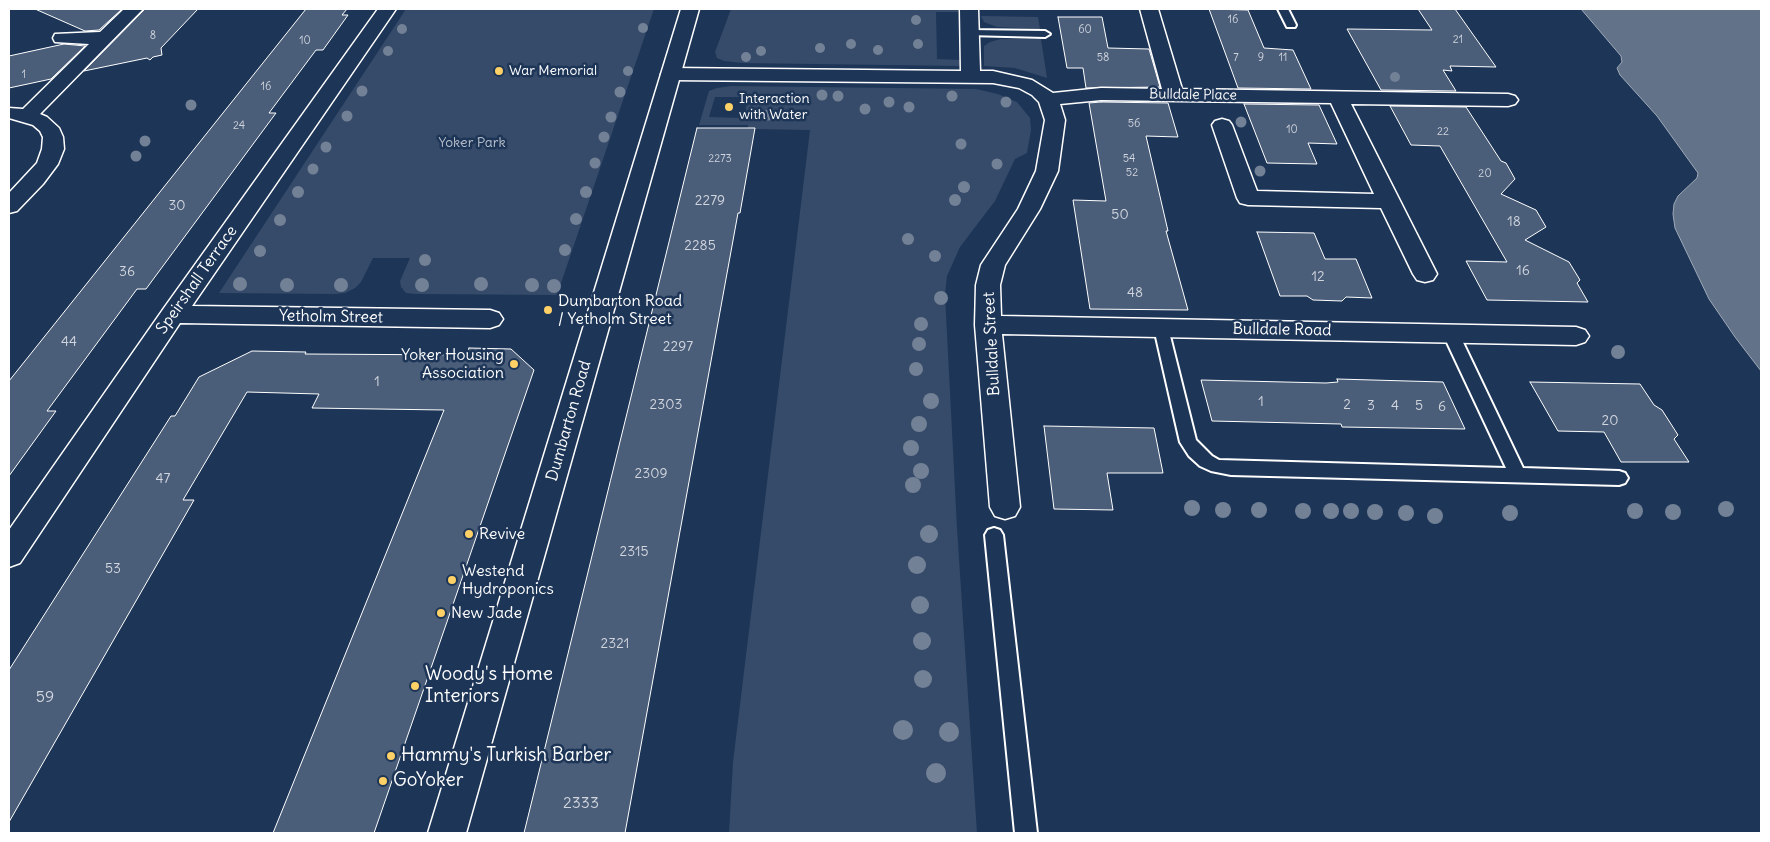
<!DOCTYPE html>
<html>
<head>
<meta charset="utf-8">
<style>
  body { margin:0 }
  #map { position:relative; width:1770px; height:842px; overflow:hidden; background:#1d3557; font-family:Delius,sans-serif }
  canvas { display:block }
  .frame { position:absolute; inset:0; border:10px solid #fff; pointer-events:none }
</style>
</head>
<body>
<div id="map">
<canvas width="1770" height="842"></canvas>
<div class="frame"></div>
</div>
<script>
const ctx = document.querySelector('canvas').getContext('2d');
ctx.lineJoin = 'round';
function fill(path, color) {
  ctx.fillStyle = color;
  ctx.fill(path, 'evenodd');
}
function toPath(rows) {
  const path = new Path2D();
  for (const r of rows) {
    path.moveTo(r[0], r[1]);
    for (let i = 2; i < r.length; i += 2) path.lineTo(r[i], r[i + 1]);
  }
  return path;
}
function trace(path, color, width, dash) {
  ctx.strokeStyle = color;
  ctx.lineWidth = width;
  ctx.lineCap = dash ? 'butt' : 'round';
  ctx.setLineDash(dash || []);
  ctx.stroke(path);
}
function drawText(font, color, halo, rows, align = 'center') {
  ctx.font = font + ' Delius,sans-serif';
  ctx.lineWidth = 5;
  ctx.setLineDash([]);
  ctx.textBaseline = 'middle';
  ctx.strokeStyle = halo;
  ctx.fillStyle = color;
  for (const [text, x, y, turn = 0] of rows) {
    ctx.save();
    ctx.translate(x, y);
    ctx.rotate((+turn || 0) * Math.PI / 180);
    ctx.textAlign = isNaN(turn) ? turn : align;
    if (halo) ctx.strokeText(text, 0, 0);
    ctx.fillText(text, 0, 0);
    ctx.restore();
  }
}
fill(toPath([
  [406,9,654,9,557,295,416,294,406,293,401,287,400,281,410,258,373,258,361,282,355,288,345,293,335,294,219,293],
  [731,9,958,9,958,12,936,12,937,59,960,60,960,66,742,63,724,61,717,58,715,52],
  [981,16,1038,17,1040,29,997,27,984,22],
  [1001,39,1041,39,1047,78,1015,68,984,66,984,46,990,42],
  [731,86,976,89,998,94,1017,102,1030,118,1031,130,1027,153,1015,159,995,201,960,247,947,276,945,295,957,528,977,833,729,833,733,762,810,130,755,129,748,128,748,125,699,125,709,91,717,88],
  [715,97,748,97,744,118,709,117]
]), '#364b69');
const water = toPath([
  [1581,9,1761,9,1761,371,1735,337,1709,299,1675,228,1673,214,1674,204,1678,196,1697,178,1698,173,1657,116,1620,75,1617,68,1622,62,1621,56,1581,9]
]);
fill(water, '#617289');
trace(water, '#a0aab8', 1);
const building = toPath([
  [35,9,122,9,99,30,85,31,35,9],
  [145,9,198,9,161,48,162,55,153,57,150,60,147,58,84,71,145,9],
  [306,9,347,9,342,15,348,15,323,50,316,50,269,113,276,113,146,289,137,289,47,411,56,411,9,476,9,381,306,9],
  [1209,9,1248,10,1264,48,1293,50,1311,89,1238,88,1209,9],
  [1418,9,1455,9,1496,67,1450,66,1452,71,1443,70,1456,91,1381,90,1347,29,1432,30,1418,9],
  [1058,17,1102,17,1108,48,1149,49,1160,87,1086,88,1083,68,1067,68,1058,17],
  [64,44,85,46,51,79,9,88,9,56,64,44],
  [1101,102,1168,103,1178,137,1146,136,1168,231,1166,231,1188,310,1090,309,1073,200,1106,201,1089,103,1101,102],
  [1244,104,1319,105,1337,144,1308,143,1317,164,1267,163,1244,104],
  [1390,106,1466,107,1501,161,1506,163,1515,179,1501,194,1536,210,1546,227,1525,240,1569,262,1580,280,1577,283,1588,302,1487,300,1466,261,1507,262,1440,146,1411,145,1390,106],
  [697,128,755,128,740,213,738,213,625,833,524,833,697,128],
  [1257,232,1314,233,1325,259,1356,259,1372,298,1346,297,1342,301,1313,300,1307,296,1280,296,1257,232],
  [469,348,511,349,534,370,374,833,273,833,444,410,312,408,319,394,247,392,183,500,194,500,9,822,9,670,171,416,175,416,199,377,252,351,306,352,305,354,467,355,469,348],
  [1337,379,1443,382,1465,429,1342,427,1341,424,1212,421,1201,380,1326,383,1338,382,1337,379],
  [1530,382,1640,384,1654,405,1662,410,1678,435,1674,439,1689,462,1621,462,1604,432,1558,431,1530,382],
  [1044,426,1154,428,1163,473,1107,473,1113,510,1054,509,1044,426]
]);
fill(building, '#4a5d79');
trace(building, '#fff', 1);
const lane = toPath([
  [1278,9,1288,9,1296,25,1295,27,1287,27,1278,9],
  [971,30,1045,31,1050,34,1045,37,967,35,966,33,967,31,971,30],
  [1161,323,1166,324,1168,328,1196,440,1212,456,1219,460,1506,468,1443,334,1446,330,1451,329,1456,330,1459,334,1523,468,1619,471,1625,473,1628,478,1625,483,1619,485,1231,475,1211,471,1200,466,1189,456,1180,442,1154,328,1156,324,1161,323],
  [994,528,1000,530,1003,535,1037,833,1015,833,985,535,988,530,994,528]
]);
const street = toPath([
  [124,9,143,9,40,114,47,117,59,128,63,137,64,149,58,164,43,184,17,211,9,213,9,193,37,163,42,149,43,137,40,131,33,125,9,118,9,108,23,109,89,44,55,42,53,38,55,34,100,32,124,9],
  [378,9,396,9,192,306,490,310,499,313,503,319,499,325,490,328,180,323,20,563,9,567,9,530,164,308,378,9],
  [960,9,978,9,980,71,993,71,1032,80,1053,93,1101,88,1162,89,1140,9,1158,9,1182,89,1508,94,1515,96,1518,100,1515,104,1508,106,1351,104,1437,274,1433,280,1425,282,1417,280,1413,274,1381,208,1248,205,1240,203,1237,198,1212,125,1215,121,1222,119,1229,121,1232,125,1257,191,1374,194,1331,103,1101,100,1060,104,1065,120,1058,171,1040,209,1005,265,1000,285,1001,316,1576,327,1585,330,1589,336,1585,342,1576,345,1002,334,1020,507,1015,516,1005,519,995,516,990,507,975,325,976,285,981,265,1018,209,1036,171,1045,120,1039,102,1032,95,1019,88,993,83,671,80,664,78,661,74,664,70,671,68,961,71,960,9]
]);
const primary = toPath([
  [681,9,699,9,466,833,428,833,681,9]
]);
trace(lane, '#fff', 4);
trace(street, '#fff', 3);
trace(primary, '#fff', 3);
fill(lane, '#1d3557');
fill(street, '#1d3557');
fill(primary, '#1d3557');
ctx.fillStyle = '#738196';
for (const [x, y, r] of [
  [916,20,5],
  [643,28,5],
  [402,29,5],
  [851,44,5],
  [918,44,5],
  [820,48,5],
  [878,50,5],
  [388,51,5],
  [761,51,5],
  [746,57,5],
  [628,71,5],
  [1395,77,5],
  [362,91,5.5],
  [620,92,5.5],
  [822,95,5.5],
  [838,96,5.5],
  [952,96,5.5],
  [889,102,5.5],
  [1006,102,5.5],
  [191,105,5.5],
  [909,107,5.5],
  [865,109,5.5],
  [768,115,5.5],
  [347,116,5.5],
  [611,117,5.5],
  [1241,122,5.5],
  [604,137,5.5],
  [145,141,5.5],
  [961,144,5.5],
  [326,147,5.5],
  [136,156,5.5],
  [595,163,5.5],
  [997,164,5.5],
  [313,169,5.5],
  [1260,171,5.5],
  [964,187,6],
  [298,192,6],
  [586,192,6],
  [955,200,6],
  [576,219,6],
  [280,220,6],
  [908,239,6],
  [565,250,6],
  [260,251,6],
  [935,256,6],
  [425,260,6],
  [240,284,7],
  [481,284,7],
  [287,285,7],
  [341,285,7],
  [422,285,7],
  [532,285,7],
  [554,286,7],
  [941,298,7],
  [921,324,7],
  [919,344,7],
  [1618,352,7],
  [916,369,7],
  [931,401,8],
  [919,424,8],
  [911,448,8],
  [921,471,8],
  [913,485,8],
  [1192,508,8],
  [1726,509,8],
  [1223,510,8],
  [1259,510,8],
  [1303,511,8],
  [1331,511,8],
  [1351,511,8],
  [1635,511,8],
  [1375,512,8],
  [1673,512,8],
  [1406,513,8],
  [1510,513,8],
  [1435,516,8],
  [929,534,9],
  [917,565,9],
  [920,605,9],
  [922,641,9],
  [923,679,9],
  [903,730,10],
  [949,732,10],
  [936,773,10]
]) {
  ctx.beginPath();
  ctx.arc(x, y, r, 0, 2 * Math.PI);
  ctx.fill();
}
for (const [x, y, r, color] of [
  [499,71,5,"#ffd166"],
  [729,107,5,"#ffd166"],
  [548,310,5,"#ffd166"],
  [514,364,5,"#ffd166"],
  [469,534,5,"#ffd166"],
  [452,580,5,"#ffd166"],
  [441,613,5,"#ffd166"],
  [415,686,5,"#ffd166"],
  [391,756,5,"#ffd166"],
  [383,781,5,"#ffd166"]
]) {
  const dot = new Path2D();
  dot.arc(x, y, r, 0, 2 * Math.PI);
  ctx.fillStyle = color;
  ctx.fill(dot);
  trace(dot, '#1d3557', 2);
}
drawText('11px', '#d2d6de', null, [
  ["16",1233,20],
  ["60",1085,30],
  ["8",153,36],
  ["21",1458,40],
  ["10",305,41],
  ["58",1103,58],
  ["7",1236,58],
  ["9",1261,58],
  ["11",1283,58],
  ["1",24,75],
  ["16",266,87],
  ["56",1134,124],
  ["24",239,126],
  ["10",1292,130],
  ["22",1443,132],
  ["2273",720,159],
  ["54",1129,159],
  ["52",1132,173],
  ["20",1485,174]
]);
drawText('14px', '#fff', '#1d3557', [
  ["War Memorial",509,71],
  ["Interaction",739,99],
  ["with Water",739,115]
], 'left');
drawText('14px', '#fff', '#1d3557', [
  ["Bulldale Place",1193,95,1]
]);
drawText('14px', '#b9c0ca', '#1d3557', [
  ["Yoker Park",472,143]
]);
drawText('14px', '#d2d6de', null, [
  ["2279",710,201],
  ["30",177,206],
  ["50",1120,215],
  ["18",1514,222],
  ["2285",700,246],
  ["16",1523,271],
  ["36",127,272],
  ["12",1318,277],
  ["48",1135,293],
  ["44",69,342],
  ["2297",678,347],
  ["1",377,382],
  ["1",1261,402],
  ["2303",666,405],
  ["2",1347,405],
  ["3",1371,406],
  ["4",1395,406],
  ["5",1419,406],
  ["6",1442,407],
  ["20",1610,421],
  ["2309",651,474],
  ["47",163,479],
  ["2315",634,552],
  ["53",113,569],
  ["2321",615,644]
]);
drawText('16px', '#fff', '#1d3557', [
  ["Speirshall Terrace",197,280,-55],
  ["Yetholm Street",331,317,1],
  ["Bulldale Road",1282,330,1],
  ["Bulldale Street",992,344,-93],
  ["Dumbarton Road",569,421,-74]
]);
drawText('16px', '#fff', '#1d3557', [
  ["Dumbarton Road",558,301],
  ["/ Yetholm Street",558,319],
  ["Yoker Housing",504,355,"right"],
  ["Association",504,373,"right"],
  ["Revive",479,534],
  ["Westend",462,571],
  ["Hydroponics",462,589],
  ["New Jade",451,613]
], 'left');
drawText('16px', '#d2d6de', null, [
  ["59",45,697],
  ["2333",581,803]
]);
drawText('19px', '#fff', '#1d3557', [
  ["Woody's Home",425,675],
  ["Interiors",425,697],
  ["Hammy's Turkish Barber",401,756],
  ["GoYoker",393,781]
], 'left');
</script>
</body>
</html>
